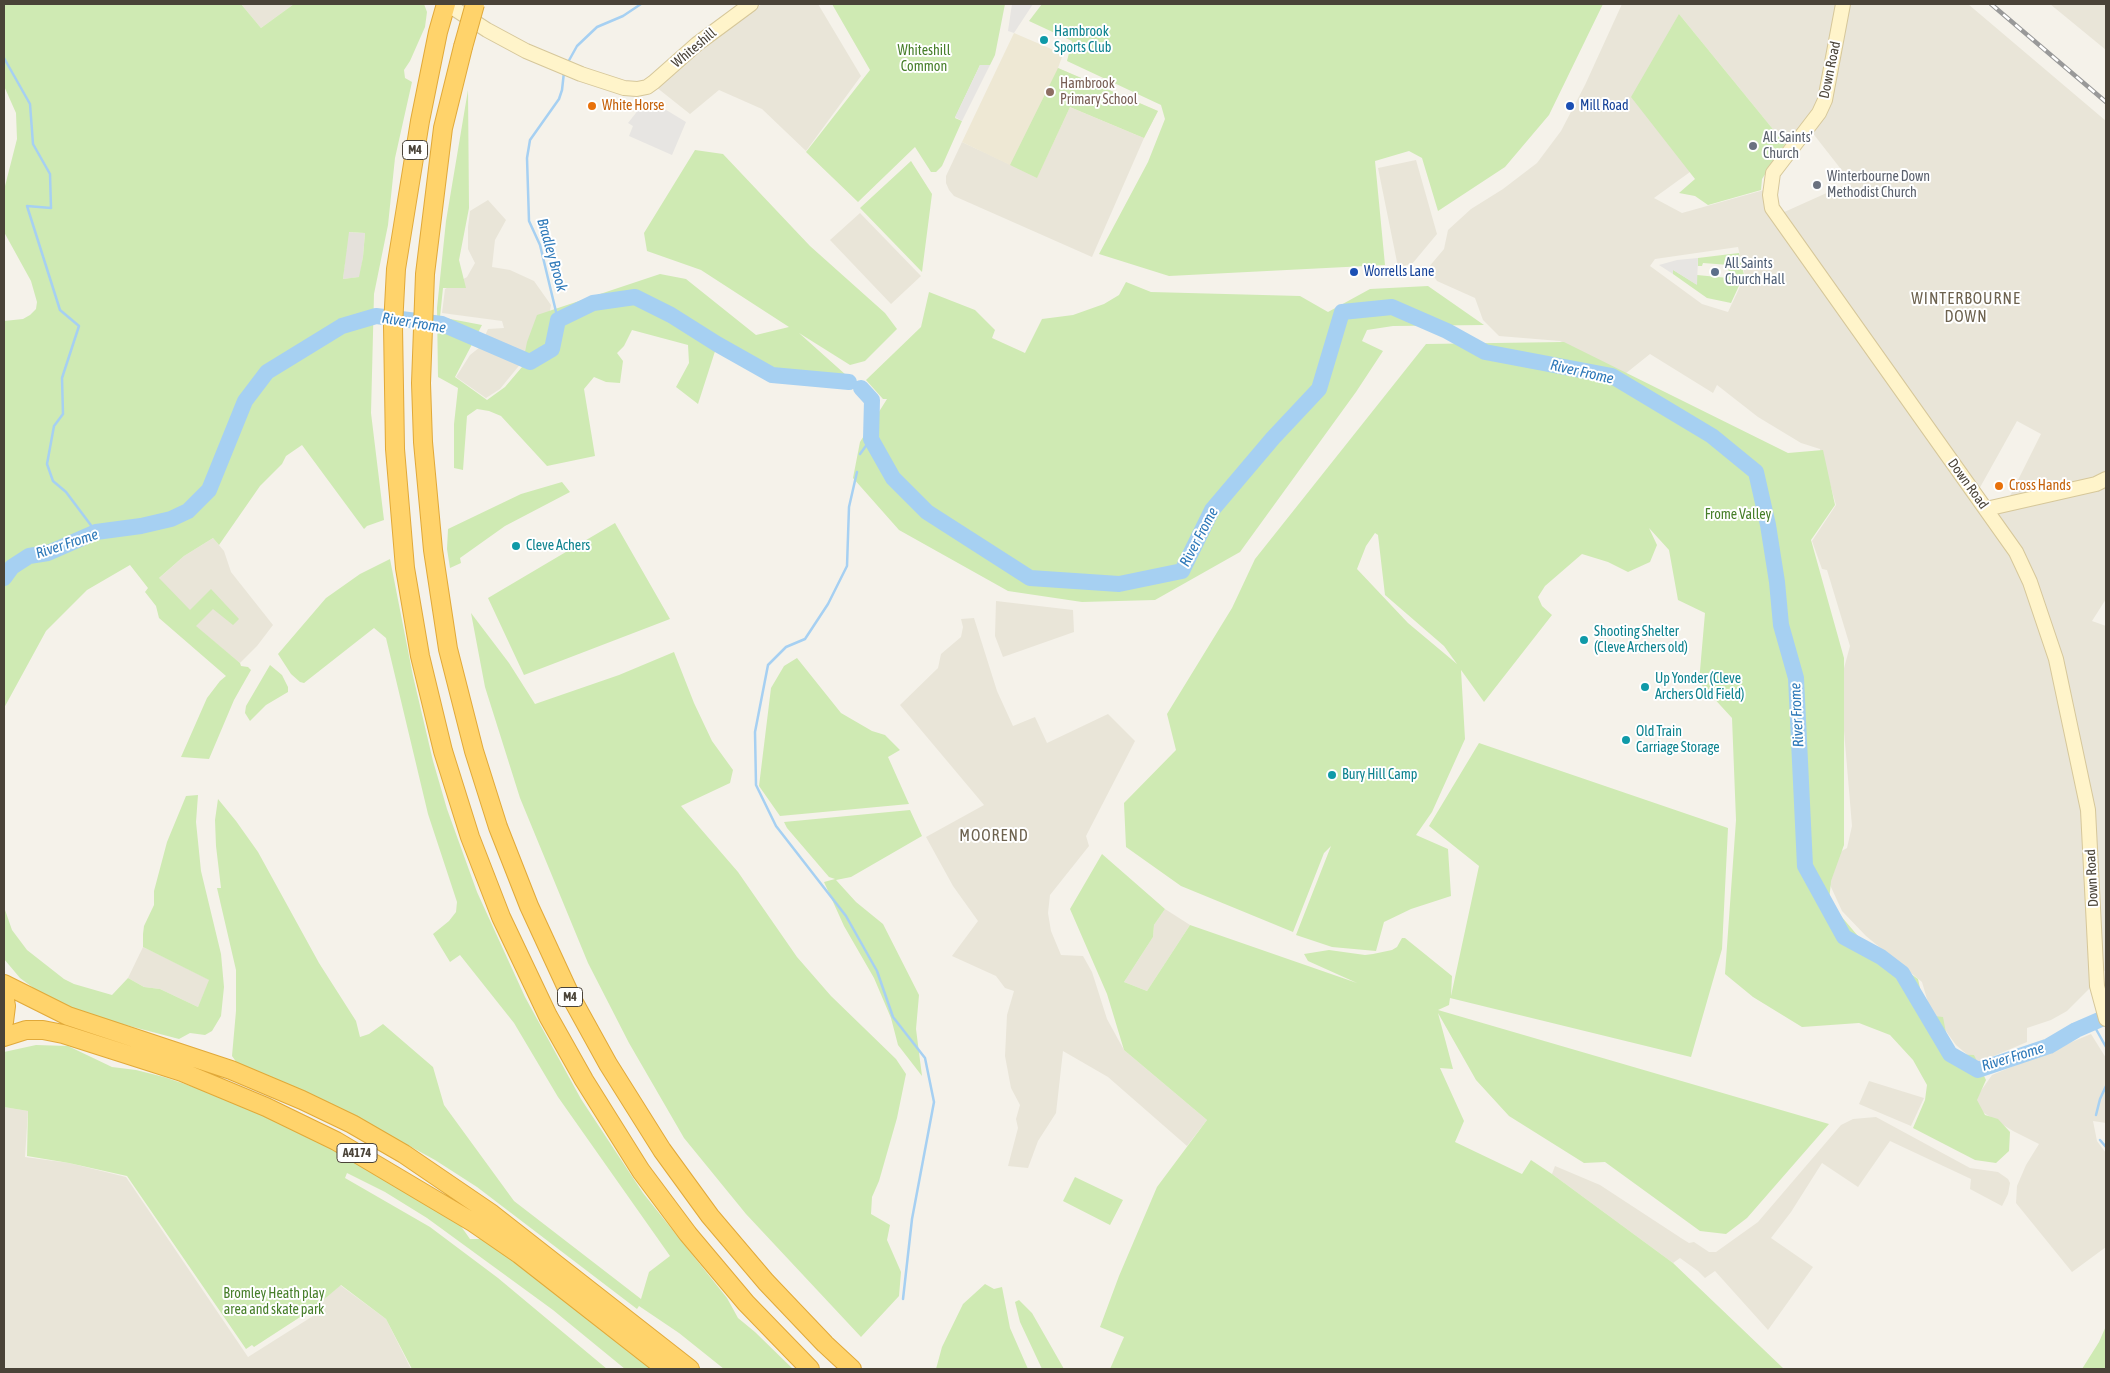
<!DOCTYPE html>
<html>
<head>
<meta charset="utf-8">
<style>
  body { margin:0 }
  #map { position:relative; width:2110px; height:1373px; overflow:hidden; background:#f5f2ea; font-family:"Asap Condensed",sans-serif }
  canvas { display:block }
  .frame { position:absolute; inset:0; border:5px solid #4a4338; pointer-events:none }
</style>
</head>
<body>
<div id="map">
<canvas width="2110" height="1373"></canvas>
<div class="frame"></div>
</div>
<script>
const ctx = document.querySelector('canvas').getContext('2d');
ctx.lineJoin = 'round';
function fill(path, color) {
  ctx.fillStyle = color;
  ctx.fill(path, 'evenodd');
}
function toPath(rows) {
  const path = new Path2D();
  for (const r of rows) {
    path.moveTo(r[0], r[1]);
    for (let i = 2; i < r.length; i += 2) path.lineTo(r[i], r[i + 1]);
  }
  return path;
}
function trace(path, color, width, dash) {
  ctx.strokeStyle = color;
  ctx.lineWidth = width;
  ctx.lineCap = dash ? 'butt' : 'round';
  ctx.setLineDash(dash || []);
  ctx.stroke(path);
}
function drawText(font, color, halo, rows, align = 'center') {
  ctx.font = font + ' "Asap Condensed",sans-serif';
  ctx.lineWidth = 4;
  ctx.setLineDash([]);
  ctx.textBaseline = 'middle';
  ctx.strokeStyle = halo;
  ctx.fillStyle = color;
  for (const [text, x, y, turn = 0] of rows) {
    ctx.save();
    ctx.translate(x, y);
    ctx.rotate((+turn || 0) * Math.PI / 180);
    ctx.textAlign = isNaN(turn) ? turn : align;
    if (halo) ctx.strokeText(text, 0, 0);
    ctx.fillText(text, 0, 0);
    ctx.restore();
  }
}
fill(toPath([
  [241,4,294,4,261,28],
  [762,4,818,4,861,76,806,151,762,109,719,90,690,114,656,87,702,46],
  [1622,4,1968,4,2106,121,2106,599,2092,621,2106,626,2106,971,2093,970,2091,987,2067,1011,2051,1020,2027,1028,2027,1042,1977,1063,1956,1045,1930,1009,1922,982,1866,936,1842,911,1820,863,1847,848,1852,826,1840,683,1850,646,1827,570,1822,569,1812,541,1836,505,1820,449,1801,443,1758,417,1717,385,1713,393,1650,354,1625,374,1560,341,1499,336,1483,320,1475,298,1437,281,1428,268,1444,249,1448,230,1471,209,1503,189,1537,163,1561,131,1585,85],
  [1679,14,1785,144,1804,122,1851,182,1771,218,1767,213,1764,190,1682,213,1654,198,1690,172],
  [1738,247,1745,276,1728,312,1702,304,1650,266,1655,259],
  [2017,421,2041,434,2008,500,1988,504,1978,491],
  [2050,4,2106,4,2106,50],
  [1070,107,1144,138,1092,257,954,196,949,190,946,183,946,176,962,142,1037,177],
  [1416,160,1437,234,1412,264,1398,267,1378,168],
  [488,200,506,220,495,240,492,267,510,270,534,281,551,305,549,316,531,351,500,389,486,398,456,377,470,355,480,347,488,329,504,328,502,321,442,313,445,289,467,277,475,263,468,249,468,227,470,211],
  [860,213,921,276,891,304,830,240],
  [213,538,224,551,231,572,273,625,257,646,240,663,148,588,184,556],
  [996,601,1073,610,1074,632,1003,657,995,636],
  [974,618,997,691,1013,726,1035,717,1047,743,1108,714,1135,741,1086,836,1089,846,1050,895,1048,913,1051,931,1061,955,1083,956,1092,972,1107,1019,1124,1050,1207,1120,1187,1146,1108,1077,1063,1051,1056,1113,1038,1141,1028,1168,1008,1166,1018,1128,1016,1119,1020,1105,1011,1088,1005,1056,1007,1015,1014,991,1005,988,996,976,952,956,978,921,953,886,926,837,984,805,900,705,938,668,941,654,961,637,963,627,961,619],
  [1165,909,1190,925,1147,991,1124,982,1153,937,1154,925],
  [143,947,210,980,198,1007,160,989,144,987,128,978],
  [2091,1034,2106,1058,2106,1123,2093,1121,2097,1141,2106,1153,2106,1247,2072,1272,2016,1203,2017,1186,2026,1165,2039,1144,2013,1131,1971,1105,1992,1075],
  [1869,1081,1924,1098,1911,1126,1859,1104],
  [4,1107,28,1111,25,1157,69,1163,126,1177,248,1357,313,1316,311,1311,340,1285,386,1319,411,1369,4,1369],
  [1876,1117,1970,1168,1998,1172,2008,1179,2010,1183,2008,1194,2002,1206,1970,1189,1971,1179,1890,1141,1858,1187,1822,1163,1791,1212,1771,1238,1813,1267,1768,1330,1715,1271,1705,1278,1698,1271,1680,1258,1673,1263,1552,1174,1555,1166,1600,1185,1681,1238,1689,1243,1694,1242,1709,1252,1716,1252,1758,1222,1841,1125,1853,1119]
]), '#e9e5d8');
fill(toPath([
  [348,232,365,233,363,257,360,277,343,279]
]), '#e5e1db');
fill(toPath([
  [1014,33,1063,54,1058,68,1158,111,1144,138,1070,107,1037,178,962,142]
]), '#eee8d4');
fill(toPath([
  [4,4,241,4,261,28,294,4,424,4,427,12,425,27,410,61,404,70,405,78,412,82,395,158,388,225,374,294,371,413,384,520,367,526,364,529,302,445,286,456,282,464,260,486,219,545,213,538,184,556,159,578,190,610,211,589,239,619,233,625,213,609,196,626,240,663,241,666,248,667,251,670,234,700,209,759,181,757,207,698,220,681,226,676,159,618,156,606,145,592,148,588,130,565,87,590,46,631,4,708,4,321,23,319,30,315,36,309,37,302,31,281,4,232,4,190,17,139,16,113,4,86],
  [349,232,365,233,363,257,359,277,343,279],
  [832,4,1005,4,995,55,990,65,980,65,955,118,962,121,942,166,936,172,931,172,915,147,858,202,806,152,870,70],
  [1042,4,1603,4,1549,115,1505,167,1438,211,1422,158,1409,151,1375,161,1385,265,1169,276,1099,254,1148,162,1165,119,1161,105,1067,61,1072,41,1029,21],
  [1679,14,1785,144,1762,179,1761,190,1708,205,1695,196,1679,193,1695,179,1631,97],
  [1058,68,1158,111,1144,138,1070,107,1037,178,1010,165],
  [468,90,469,208,459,260,466,288,443,288,440,317,482,325,455,377,487,400,505,387,522,367,527,342,537,315,660,274,686,279,756,335,789,327,701,270,647,251,644,233,695,150,723,154,810,246,885,313,897,329,865,361,850,365,799,333,846,375,766,370,718,342,698,404,676,387,689,363,688,345,632,330,624,346,617,353,623,361,620,383,606,382,594,377,584,389,595,456,547,466,501,416,489,411,477,409,467,416,463,470,454,468,454,424,458,388,438,377,437,308,446,221],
  [911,161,932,194,922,272,860,208],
  [1739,253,1744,275,1731,303,1707,298,1673,274,1672,269,1696,284,1697,275,1728,278,1729,265,1703,263,1702,266,1698,266,1698,258],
  [1126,282,1151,292,1300,296,1328,312,1370,289,1428,286,1484,325,1393,326,1367,330,1362,341,1383,351,1356,392,1240,552,1155,600,1082,602,1008,591,899,530,853,478,860,442,887,399,883,399,866,380,921,327,929,292,975,310,995,330,992,338,1025,353,1042,319,1073,315,1104,304,1119,295],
  [1564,342,1788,453,1823,450,1835,505,1811,540,1844,658,1844,845,1831,881,1829,902,1858,936,1918,979,1926,1015,1943,1017,1950,1054,1974,1055,1986,1080,1977,1100,1985,1115,1998,1119,2010,1132,2009,1151,1996,1163,1975,1160,1913,1128,1925,1100,1927,1085,1913,1060,1890,1035,1859,1023,1802,1027,1753,997,1725,974,1736,820,1732,718,1699,682,1705,613,1678,600,1669,550,1649,528,1657,545,1650,562,1628,572,1608,562,1582,554,1545,586,1538,597,1542,606,1552,615,1484,702,1461,670,1465,739,1432,812,1416,835,1448,849,1451,896,1411,909,1384,922,1376,951,1332,947,1296,935,1331,846,1324,853,1293,932,1181,886,1126,847,1124,803,1176,750,1167,714,1232,608,1255,559,1426,344],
  [1375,533,1378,535,1385,595,1444,646,1457,664,1408,623,1357,569,1366,546],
  [562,482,570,492,505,526,460,558,461,563,450,568,447,549,448,529,521,494],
  [615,523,670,619,524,675,488,598],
  [390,559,413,676,433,761,447,809,477,892,525,997,581,1099,643,1193,727,1298,738,1318,755,1332,793,1369,724,1369,679,1333,639,1306,637,1309,477,1187,435,1160,351,1114,237,1063,232,1056,236,1011,236,970,217,888,221,888,216,846,215,820,218,799,236,821,258,852,319,963,356,1021,360,1037,369,1034,383,1024,433,1067,444,1105,514,1201,641,1299,649,1272,670,1256,558,1097,514,1023,460,955,450,962,433,934,449,921,456,912,457,902,428,814,386,638,374,628,304,683,300,682,291,674,278,654,326,598,360,574],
  [471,613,509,663,535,704,619,675,674,652,694,703,712,741,733,770,730,783,681,806,738,872,797,957,831,996,896,1059,906,1074,897,1118,879,1181,872,1197,871,1214,890,1225,887,1240,901,1272,899,1296,861,1337,746,1214,684,1138,629,1043,588,963,520,798,485,687],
  [797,658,841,713,872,731,885,735,900,750,888,757,909,804,780,816,759,786,771,688,784,666],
  [270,665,282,675,288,687,288,692,266,705,250,721,245,713,246,706],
  [1479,743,1728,828,1722,949,1691,1057,1450,998,1449,1005,1438,1010,1829,1124,1747,1218,1726,1234,1700,1231,1605,1162,1584,1163,1509,1116,1476,1080,1438,1013,1453,1069,1440,1068,1464,1121,1455,1142,1522,1174,1531,1160,1552,1174,1673,1263,1784,1369,1110,1369,1124,1337,1100,1327,1119,1276,1157,1187,1207,1120,1124,1050,1107,994,1070,909,1102,854,1165,909,1154,925,1153,937,1124,982,1147,991,1190,925,1357,983,1308,961,1304,954,1329,950,1365,955,1373,954,1392,950,1397,947,1402,938,1405,938,1452,976,1451,996,1479,866,1429,826],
  [198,795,196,822,201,871,221,954,224,987,221,1016,212,1031,205,1035,190,1033,179,1039,99,1018,51,1001,20,978,4,959,4,907,12,930,27,950,64,979,74,984,112,995,128,978,144,987,160,989,198,1007,209,980,143,947,143,934,144,926,154,905,154,891,167,842,186,796],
  [910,810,922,836,851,877,836,880,856,902,883,924,919,995,916,1029,922,1076,898,1045,891,1018,874,978,844,926,824,882,835,879,829,877,787,828,784,822],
  [36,1045,68,1046,112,1067,136,1070,164,1077,241,1103,393,1180,458,1222,470,1239,485,1239,544,1283,563,1300,603,1332,622,1343,656,1369,625,1369,553,1310,427,1218,385,1192,347,1173,345,1178,430,1227,498,1278,607,1369,412,1369,386,1319,341,1285,314,1308,254,1347,252,1345,246,1349,127,1176,69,1163,27,1156,28,1111,4,1107,4,1052],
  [1075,1177,1123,1200,1110,1225,1063,1201],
  [985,1284,994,1289,1002,1287,1010,1328,1028,1369,936,1369,942,1347,963,1304],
  [1019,1300,1032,1313,1064,1369,1042,1369,1020,1322,1015,1302],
  [2106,1326,2106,1369,2082,1369,2099,1342]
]), '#cfeab3');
fill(toPath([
  [1012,4,1033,4,1014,33,1008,31],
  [980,65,990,65,962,121,955,117],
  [658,105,686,122,672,155,629,136,633,126,628,123,639,109,649,106,655,110],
  [1698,258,1697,285,1673,270,1673,274,1659,265,1677,260]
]), '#e7e5e2');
trace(toPath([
  [4,58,30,104,33,144,50,174,51,208,27,206,60,310,79,326,62,378,63,414,54,426,47,464,53,481,66,492,96,532],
  [567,64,577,46,597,27,623,16,641,4],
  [558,320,540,245,529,221,527,158,530,140,559,99,562,90,564,72],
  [860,454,871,439],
  [857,472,849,507,847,566,828,604,805,639,786,647,768,665,755,732,756,785,776,826,846,916,877,971,893,1017,925,1058,934,1102,912,1219,903,1299],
  [2092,1022,2106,1047],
  [2096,1115,2100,1099,2106,1086],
  [2100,1140,2106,1147]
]), '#a6d0f2', 2.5);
trace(toPath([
  [861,388,872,400,871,439,893,478,927,512,1030,578,1119,584,1182,571,1212,510,1273,438,1319,389,1342,312,1392,307,1447,331,1485,352,1612,376,1712,436,1756,472,1768,525,1777,582,1781,625,1796,678,1805,866,1844,937,1881,957,1902,973,1950,1054,1978,1070,2049,1046,2076,1030,2106,1017],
  [4,578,12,567,29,556,48,553,96,532,141,526,171,519,188,511,209,490,245,401,267,372,342,326,376,316,442,324,530,362,552,349,558,320,593,303,635,297,671,315,717,344,772,375,849,382]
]), '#a6d0f2', 16);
const secondary = toPath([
  [447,4,487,30,526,51,581,74,624,88,637,89,647,87,654,82,697,44,751,4],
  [1843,4,1825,100,1819,113,1773,173,1770,195,1772,208,2016,552,2030,582,2056,659,2088,810,2097,986,2106,1019],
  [1986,509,2096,484,2106,479]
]);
const highway = toPath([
  [446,4,438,32,420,121,396,269,393,326,395,449,405,568,420,656,443,751,470,837,501,917,548,1016,584,1080,641,1171,688,1234,746,1303,810,1369],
  [463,47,443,128,425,274,421,383,423,442,433,550,448,649,474,751,498,827,529,906,571,997,608,1064,662,1150,710,1216,766,1282,825,1344,852,1369],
  [4,984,68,1016,231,1070,302,1100,352,1124,404,1154,492,1214,690,1369],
  [4,994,6,1006,4,1022],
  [4,1037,26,1030,43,1030,63,1034,182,1072,266,1107,336,1141,474,1223,519,1254,666,1369]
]);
trace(secondary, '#d6c79a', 16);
trace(highway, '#e1a939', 20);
trace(secondary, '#fff4ca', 14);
trace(highway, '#ffd36b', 18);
const rail = toPath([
  [1991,4,2106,102]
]);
trace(rail, '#999', 4.5);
trace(rail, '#fff', 2.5, [8]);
const highwayBridge = toPath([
  [463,47,475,4]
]);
trace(highwayBridge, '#e1a939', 20, []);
trace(highwayBridge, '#ffd36b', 18);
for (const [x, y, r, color] of [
  [1044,40,5,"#0f9aa8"],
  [1050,92,5,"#8d6e63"],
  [592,106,5,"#e8710a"],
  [1570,106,5,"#1a4fb4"],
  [1753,146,5,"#6b7280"],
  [1817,185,5,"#6b7280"],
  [1354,272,5,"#1a4fb4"],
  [1715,272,5,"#5c6f8a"],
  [1999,486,5,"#e8710a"],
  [516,546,5,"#0f9aa8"],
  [1584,640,5,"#0f9aa8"],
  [1645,687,5,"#0f9aa8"],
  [1626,740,5,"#0f9aa8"],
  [1332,775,5,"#0f9aa8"]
]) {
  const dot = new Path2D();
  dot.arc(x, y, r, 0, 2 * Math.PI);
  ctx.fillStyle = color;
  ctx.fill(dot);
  trace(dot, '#fff', 2);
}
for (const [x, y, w] of [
  [415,150,25],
  [570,997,25],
  [357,1153,40]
]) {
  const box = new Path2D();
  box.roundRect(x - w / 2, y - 9.5, w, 19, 4);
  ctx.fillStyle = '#fff';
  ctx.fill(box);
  trace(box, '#4a4338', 1);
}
drawText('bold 12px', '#4a4338', null, [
  ["M4",415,150],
  ["M4",570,997],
  ["A4174",357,1153]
]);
drawText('14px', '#0d838f', '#fff', [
  ["Hambrook",1054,32],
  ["Sports Club",1054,48],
  ["Cleve Achers",526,546],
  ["Shooting Shelter",1594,632],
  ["(Cleve Archers old)",1594,648],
  ["Up Yonder (Cleve",1655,679],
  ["Archers Old Field)",1655,695],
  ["Old Train",1636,732],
  ["Carriage Storage",1636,748],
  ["Bury Hill Camp",1342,775]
], 'left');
drawText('14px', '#4a4338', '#fff', [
  ["Whiteshill",694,48,-40],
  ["Down Road",1830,70,-78],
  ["Down Road",1968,484,54],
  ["Down Road",2092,878,-93]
]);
drawText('14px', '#467e29', '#fff', [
  ["Whiteshill",924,51],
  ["Common",924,67],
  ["Frome Valley",1738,515],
  ["Bromley Heath play",274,1294],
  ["area and skate park",274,1310]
]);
drawText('14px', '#785e54', '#fff', [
  ["Hambrook",1060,84],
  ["Primary School",1060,100]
], 'left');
drawText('14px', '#c56008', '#fff', [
  ["White Horse",602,106],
  ["Cross Hands",2009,486]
], 'left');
drawText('14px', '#164399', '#fff', [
  ["Mill Road",1580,106],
  ["Worrells Lane",1364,272]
], 'left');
drawText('14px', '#5b616d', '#fff', [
  ["All Saints'",1763,138],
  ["Church",1763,154],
  ["Winterbourne Down",1827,177],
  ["Methodist Church",1827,193]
], 'left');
drawText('14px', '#4e5e75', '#fff', [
  ["All Saints",1725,264],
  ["Church Hall",1725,280]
], 'left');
drawText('italic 15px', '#2e79b9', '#fff', [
  ["Bradley Brook",552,255,74],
  ["River Frome",414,323,9],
  ["River Frome",1582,372,13],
  ["River Frome",1199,537,-62],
  ["River Frome",67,544,-18],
  ["River Frome",1797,715,-93],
  ["River Frome",2013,1057,-17]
]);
ctx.letterSpacing = '1px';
drawText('16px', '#6d624f', '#fff', [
  ["WINTERBOURNE",1966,299],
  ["DOWN",1966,317],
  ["MOOREND",994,836]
]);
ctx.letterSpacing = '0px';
</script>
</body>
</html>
